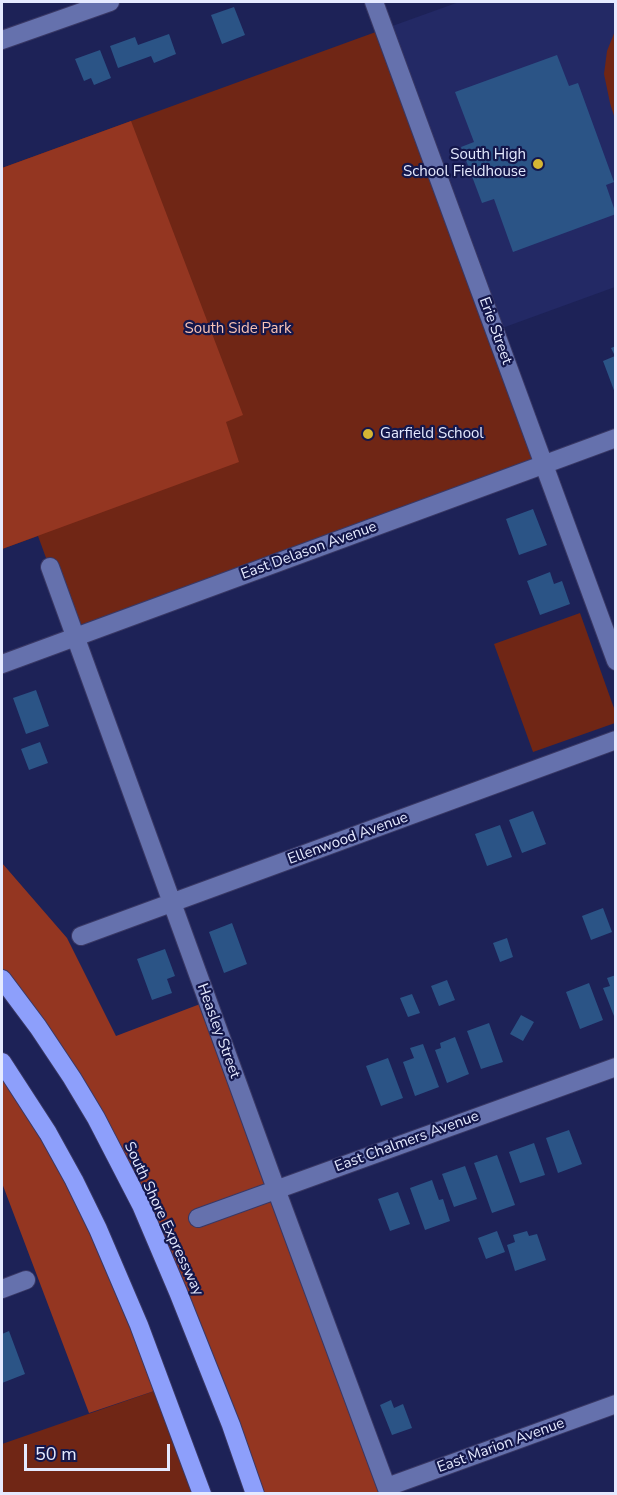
<!DOCTYPE html>
<html>
<head>
<meta charset="utf-8">
<style>
  body { margin:0 }
  #map { position:relative; width:617px; height:1495px; overflow:hidden; background:#1d2257; font-family:"Nunito Sans",sans-serif }
  canvas { display:block }
  .frame { position:absolute; inset:0; border:3px solid #e5eaff; pointer-events:none }
  .scale { position:absolute; left:24px; top:1444px; width:146px; height:27px; box-sizing:border-box; border:3px solid #e5eaff; border-top:0; padding-left:8px; font-size:18px; line-height:21px; white-space:nowrap; color:#e5eaff; -webkit-text-stroke:4px #14174b; paint-order:stroke }
</style>
</head>
<body>
<div id="map">
<canvas width="617" height="1495"></canvas>
<div class="frame"></div>
<div class="scale">50 m</div>
</div>
<script>
const ctx = document.querySelector('canvas').getContext('2d');
ctx.lineJoin = 'round';
function fill(path, color) {
  ctx.fillStyle = color;
  ctx.fill(path, 'evenodd');
}
function toPath(rows) {
  const path = new Path2D();
  for (const r of rows) {
    path.moveTo(r[0], r[1]);
    for (let i = 2; i < r.length; i += 2) path.lineTo(r[i], r[i + 1]);
  }
  return path;
}
function trace(path, color, width, dash) {
  ctx.strokeStyle = color;
  ctx.lineWidth = width;
  ctx.lineCap = dash ? 'butt' : 'round';
  ctx.setLineDash(dash || []);
  ctx.stroke(path);
}
function drawText(font, color, halo, rows, align = 'center') {
  ctx.font = font + ' "Nunito Sans",sans-serif';
  ctx.lineWidth = 4.5;
  ctx.setLineDash([]);
  ctx.textBaseline = 'middle';
  ctx.strokeStyle = halo;
  ctx.fillStyle = color;
  for (const [text, x, y, turn = 0] of rows) {
    ctx.save();
    ctx.translate(x, y);
    ctx.rotate((+turn || 0) * Math.PI / 180);
    ctx.textAlign = isNaN(turn) ? turn : align;
    if (halo) ctx.strokeText(text, 0, 0);
    ctx.fillText(text, 0, 0);
    ctx.restore();
  }
}
fill(toPath([
  [459,2,615,2,615,287,494,331,384,29]
]), '#232965');
fill(toPath([
  [384,29,543,465,75,637,38,536,2,549,2,168],
  [615,31,615,119,610,103,604,74,607,51],
  [580,613,615,711,615,723,533,752,494,644],
  [163,1388,202,1494,2,1494,2,1444]
]), '#702615');
fill(toPath([
  [131,121,243,415,226,422,239,462,2,549,2,168],
  [2,863,67,938,116,1036,208,1001,389,1493,255,1493,141,1205,2,979],
  [2,1062,48,1133,163,1388,89,1413,2,1183]
]), '#943621');
fill(toPath([
  [234,7,245,35,222,44,211,15],
  [169,34,176,54,154,63,151,56,118,68,110,46,135,37,138,45],
  [100,50,111,78,94,85,91,78,84,81,75,59],
  [557,55,569,86,578,83,614,182,606,185,616,214,513,252,494,199,482,203,461,147,474,142,455,92],
  [616,346,616,392,615,393,603,361,615,356,611,348],
  [533,509,547,545,519,555,506,519],
  [550,572,554,584,562,581,570,604,540,615,527,581],
  [36,690,49,726,26,734,13,698],
  [40,742,48,763,29,770,21,749],
  [533,811,546,844,522,853,509,820],
  [500,825,512,857,487,866,475,834],
  [603,908,612,932,591,940,582,916],
  [232,923,247,964,224,973,209,932],
  [507,938,513,957,500,962,493,943],
  [165,949,175,976,167,979,172,993,152,1000,137,959],
  [616,975,616,1015,614,1016,603,988,610,986,607,978],
  [447,980,455,1000,439,1006,431,986],
  [589,983,603,1020,580,1029,566,992],
  [412,994,420,1013,408,1017,400,998],
  [521,1015,534,1022,523,1041,510,1034],
  [489,1023,503,1062,481,1069,467,1031],
  [455,1037,469,1074,447,1083,435,1050,441,1048,440,1043],
  [423,1044,439,1087,415,1096,403,1062,414,1058,410,1048],
  [388,1058,403,1098,381,1106,366,1066],
  [569,1130,582,1164,558,1173,546,1138],
  [534,1143,545,1175,520,1183,509,1152],
  [497,1155,515,1205,492,1213,474,1163],
  [465,1166,477,1199,454,1207,442,1174],
  [432,1180,439,1200,443,1199,450,1221,425,1230,410,1188],
  [398,1192,410,1224,390,1231,378,1199],
  [497,1231,505,1252,486,1259,478,1238],
  [527,1231,529,1236,537,1234,546,1260,515,1271,507,1245,515,1242,513,1235],
  [9,1331,25,1374,2,1383,2,1334],
  [391,1400,394,1408,403,1404,412,1428,392,1435,380,1405]
]), '#2b5486');
const minor = toPath([
  [374,2,616,661],
  [2,40,110,2],
  [50,567,276,1189,389,1494],
  [2,664,616,438],
  [81,936,616,740],
  [198,1218,616,1067],
  [2,1289,26,1280],
  [387,1487,616,1404]
]);
const highway = toPath([
  [2,979,38,1027,72,1078,96,1118,141,1205,178,1292,231,1425,255,1494],
  [2,1062,48,1133,74,1180,98,1229,139,1325,202,1494]
]);
trace(minor, '#393865', 20);
trace(highway, '#393865', 20);
trace(minor, '#6571ad', 18);
trace(highway, '#8d9ffb', 18);
for (const [x, y, r, color] of [
  [538,164,6,"#d5b534"],
  [368,434,6,"#d5b534"]
]) {
  const dot = new Path2D();
  dot.arc(x, y, r, 0, 2 * Math.PI);
  ctx.fillStyle = color;
  ctx.fill(dot);
  trace(dot, '#14174b', 2);
}
drawText('15px', '#e5eaff', '#14174b', [
  ["South High",526,155],
  ["School Fieldhouse",526,172],
  ["Garfield School",380,434,"left"]
], 'right');
drawText('15px', '#f9c3b5', '#14174b', [
  ["South Side Park",238,329]
]);
drawText('15px', '#e5eaff', '#14174b', [
  ["Erie Street",495,331,70],
  ["East Delason Avenue",309,551,-20],
  ["Ellenwood Avenue",348,839,-20],
  ["Heasley Street",218,1031,70],
  ["East Chalmers Avenue",407,1142,-20],
  ["South Shore Expressway",163,1219,65],
  ["East Marion Avenue",501,1446,-20]
]);
</script>
</body>
</html>
